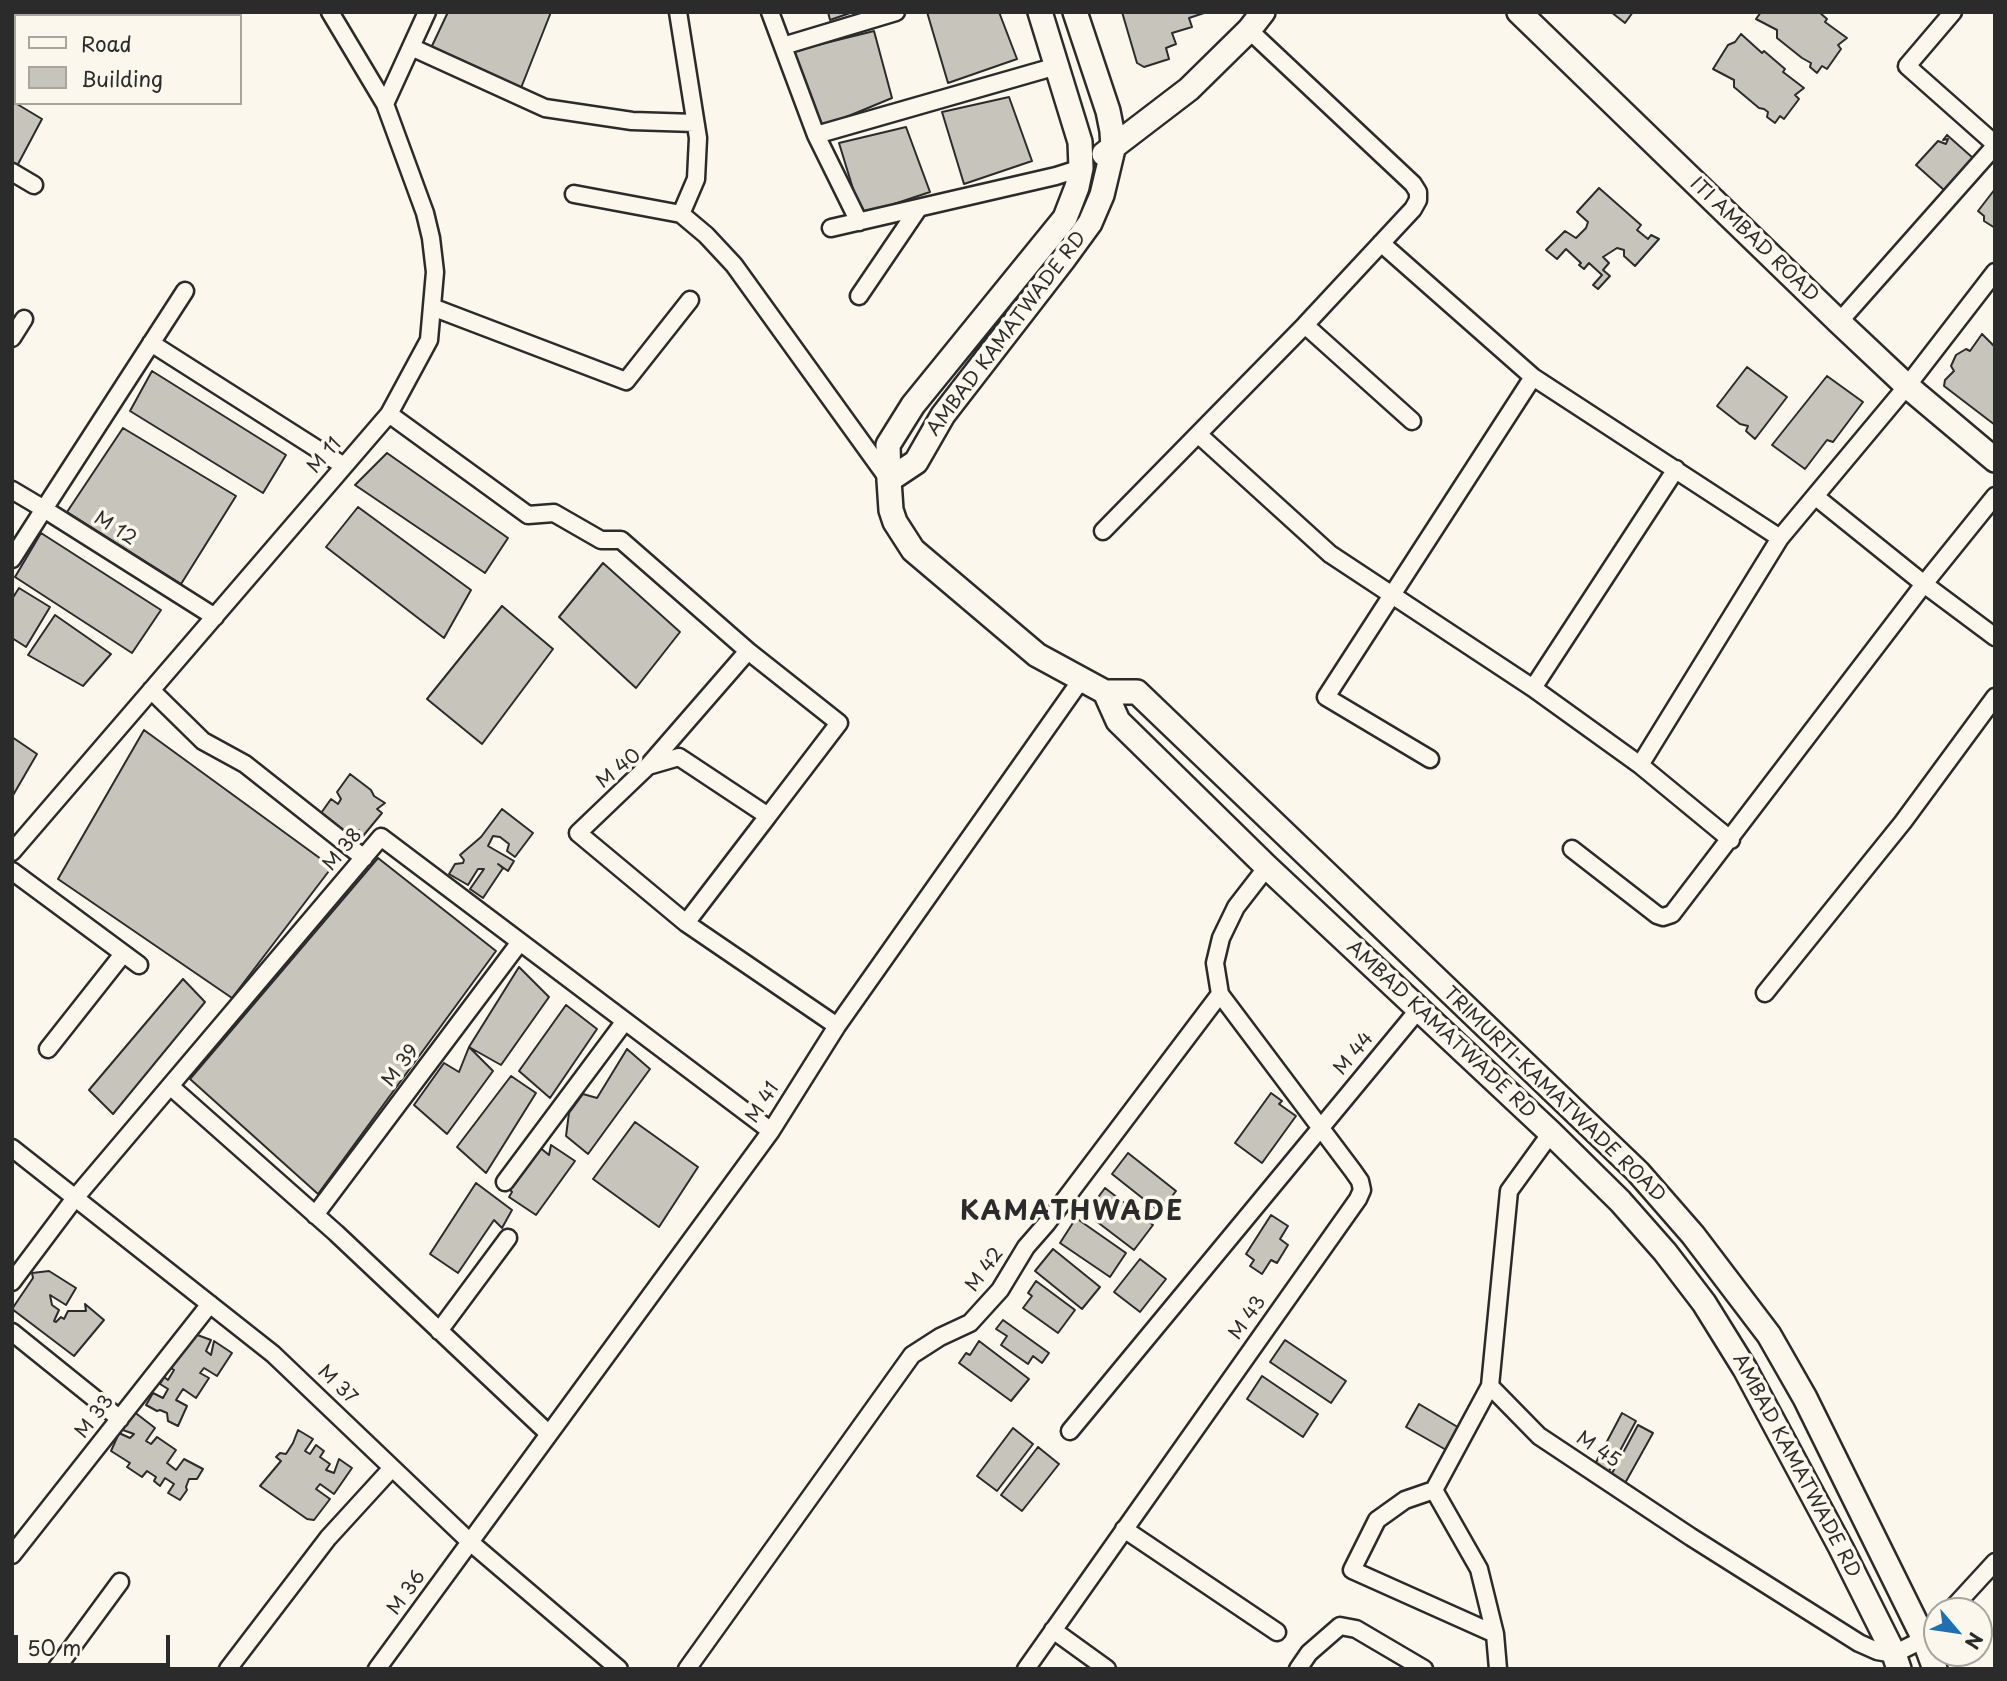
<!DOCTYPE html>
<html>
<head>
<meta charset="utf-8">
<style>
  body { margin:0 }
  #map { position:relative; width:2007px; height:1681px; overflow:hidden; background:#fbf7ec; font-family:"Playpen Sans",sans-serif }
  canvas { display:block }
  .frame { position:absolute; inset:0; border:14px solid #2b2b2b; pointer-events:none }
  .legend { position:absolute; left:14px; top:14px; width:228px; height:91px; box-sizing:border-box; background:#fbf7ec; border:2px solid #a8a59f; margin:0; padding:9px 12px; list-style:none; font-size:21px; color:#2b2b2b }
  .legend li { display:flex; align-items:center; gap:14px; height:35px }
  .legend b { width:35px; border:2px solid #a8a59f }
  .north { position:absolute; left:1923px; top:1597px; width:70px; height:70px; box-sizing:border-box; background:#fbf7ec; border:2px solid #a8a59f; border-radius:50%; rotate:119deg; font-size:19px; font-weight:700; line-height:28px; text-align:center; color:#2b2b2b }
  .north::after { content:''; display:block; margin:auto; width:24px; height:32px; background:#1f6fb2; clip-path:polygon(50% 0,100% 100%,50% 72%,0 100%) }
  .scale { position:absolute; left:14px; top:1635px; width:156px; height:32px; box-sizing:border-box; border:4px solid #2b2b2b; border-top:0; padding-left:9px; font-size:21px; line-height:24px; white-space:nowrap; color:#2b2b2b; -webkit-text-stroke:5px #fbf7ec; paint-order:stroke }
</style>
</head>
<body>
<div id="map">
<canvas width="2007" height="1681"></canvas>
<div class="frame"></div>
<ul class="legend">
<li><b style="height:9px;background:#fbf7ec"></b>Road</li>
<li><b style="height:19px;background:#c7c4bc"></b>Building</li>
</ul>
<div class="north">N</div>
<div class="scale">50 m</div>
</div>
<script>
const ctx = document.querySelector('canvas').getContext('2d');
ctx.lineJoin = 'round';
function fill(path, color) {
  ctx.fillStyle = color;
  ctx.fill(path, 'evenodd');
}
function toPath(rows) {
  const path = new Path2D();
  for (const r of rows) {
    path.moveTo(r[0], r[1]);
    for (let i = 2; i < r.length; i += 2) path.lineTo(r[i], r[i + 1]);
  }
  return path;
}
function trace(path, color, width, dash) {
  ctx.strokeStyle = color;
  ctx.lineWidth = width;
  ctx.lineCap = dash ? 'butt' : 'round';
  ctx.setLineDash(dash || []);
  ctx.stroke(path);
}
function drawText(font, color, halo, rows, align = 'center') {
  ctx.font = font + ' "Playpen Sans",sans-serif';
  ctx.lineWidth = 7;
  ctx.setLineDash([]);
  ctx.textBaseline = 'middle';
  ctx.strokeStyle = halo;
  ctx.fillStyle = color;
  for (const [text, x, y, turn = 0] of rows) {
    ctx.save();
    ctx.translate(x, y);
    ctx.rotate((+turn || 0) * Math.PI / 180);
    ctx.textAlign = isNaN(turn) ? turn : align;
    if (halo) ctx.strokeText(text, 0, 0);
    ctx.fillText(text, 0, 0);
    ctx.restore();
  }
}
const building = toPath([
  [448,12,551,12,521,88,431,48,448,12],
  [828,12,853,12,830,20,828,12],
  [927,12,999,12,1017,59,948,83,927,12],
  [1122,12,1204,12,1204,13,1189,18,1192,27,1172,33,1176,44,1166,48,1169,59,1144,67,1137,63,1122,12],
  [1611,12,1633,12,1625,23,1611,12],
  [1761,12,1819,12,1827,19,1825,22,1847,38,1838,45,1841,49,1827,69,1822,66,1817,73,1810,67,1811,63,1802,58,1777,38,1777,30,1756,19,1761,12],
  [874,31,892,98,822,127,793,51,874,31],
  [1741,34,1762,53,1764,51,1785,69,1783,72,1804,88,1795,95,1799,99,1784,119,1780,116,1775,123,1767,117,1768,112,1764,109,1759,108,1734,87,1734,80,1713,69,1728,45,1735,42,1741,34],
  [1009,97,1032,161,964,184,942,112,1009,97],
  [12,101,42,119,17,166,12,163,12,101],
  [906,127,930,192,861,215,839,143,906,127],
  [1947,135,1973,158,1944,190,1916,165,1938,141,1946,144,1948,139,1943,140,1947,135],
  [1599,188,1641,225,1637,230,1648,239,1651,235,1659,239,1635,266,1624,256,1624,250,1617,248,1603,257,1609,263,1603,270,1610,276,1598,289,1593,285,1602,275,1589,263,1584,269,1579,265,1581,263,1566,249,1557,259,1546,250,1565,231,1576,238,1586,228,1588,222,1577,212,1599,188],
  [1995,189,1995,228,1984,221,1984,216,1978,211,1995,189],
  [1982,334,1995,347,1995,425,1944,386,1945,380,1954,371,1951,366,1956,355,1966,349,1970,351,1982,334],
  [1747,367,1787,397,1755,439,1746,431,1748,426,1740,424,1717,406,1747,367],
  [152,371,286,455,263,493,130,411,152,371],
  [1827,376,1863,402,1833,442,1827,440,1805,469,1772,445,1827,376],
  [123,428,236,496,181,584,67,512,123,428],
  [387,453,508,538,485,573,355,485,387,453],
  [358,507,471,590,444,638,326,547,358,507],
  [41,533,161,610,132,653,15,577,41,533],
  [603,563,680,632,636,688,559,617,603,563],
  [19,588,50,607,26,647,12,638,12,599,19,588],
  [502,606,553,649,482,744,427,699,502,606],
  [55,615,111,654,83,686,28,655,55,615],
  [144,730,332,867,232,998,58,879,144,730],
  [12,737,37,754,12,797,12,737],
  [350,774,371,790,374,796,385,803,377,809,382,813,363,836,359,830,352,838,319,816,331,799,338,804,341,799,337,792,350,774],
  [502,809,533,833,515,857,507,851,509,844,500,837,493,836,488,846,514,861,508,871,498,864,503,868,483,898,470,889,484,869,478,869,468,885,449,874,455,864,463,863,464,860,460,855,481,837,502,809],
  [378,858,496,951,318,1194,190,1079,378,858],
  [519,967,549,997,501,1065,469,1047,519,967],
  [183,979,205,1002,113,1114,89,1090,183,979],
  [566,1005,597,1029,550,1098,519,1071,566,1005],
  [469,1047,493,1071,447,1134,414,1105,444,1063,459,1072,469,1047],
  [627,1049,650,1069,588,1154,566,1136,569,1113,583,1094,597,1098,627,1049],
  [511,1076,536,1093,486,1173,457,1147,511,1076],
  [1271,1093,1282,1101,1279,1104,1296,1116,1262,1163,1235,1143,1271,1093],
  [635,1122,698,1167,659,1227,593,1179,635,1122],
  [551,1145,575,1161,536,1215,509,1197,512,1192,507,1186,538,1146,549,1155,551,1145],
  [1128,1153,1176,1191,1160,1212,1112,1174,1128,1153],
  [476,1183,512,1210,502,1228,494,1220,458,1273,430,1254,476,1183],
  [1105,1188,1153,1225,1134,1250,1096,1221,1103,1212,1093,1204,1105,1188],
  [1271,1215,1288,1226,1280,1239,1288,1245,1277,1263,1271,1260,1262,1274,1250,1266,1254,1260,1246,1254,1271,1215],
  [1076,1218,1126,1253,1110,1277,1060,1243,1076,1218],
  [1053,1249,1100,1287,1082,1309,1035,1271,1053,1249],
  [1140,1259,1166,1279,1140,1312,1114,1292,1140,1259],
  [49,1271,76,1288,66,1305,50,1295,52,1305,59,1310,54,1321,56,1322,61,1317,64,1319,68,1311,86,1311,85,1304,104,1320,74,1356,12,1309,33,1278,32,1273,49,1271],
  [1036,1281,1075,1310,1058,1333,1023,1308,1032,1296,1028,1293,1036,1281],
  [1003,1320,1049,1353,1042,1363,1033,1356,1028,1364,1001,1345,1007,1336,996,1329,1003,1320],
  [192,1333,211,1340,206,1351,211,1355,214,1341,232,1353,217,1376,204,1368,200,1373,209,1378,196,1398,183,1389,176,1400,187,1406,178,1426,168,1421,167,1413,160,1410,157,1411,146,1405,153,1393,163,1398,168,1389,160,1384,164,1377,168,1380,174,1370,168,1366,192,1333],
  [1285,1340,1346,1381,1331,1403,1270,1362,1285,1340],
  [979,1341,1029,1379,1011,1401,959,1363,966,1353,970,1355,979,1341],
  [1262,1376,1318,1414,1303,1437,1247,1399,1262,1376],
  [1419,1404,1461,1429,1448,1451,1406,1427,1419,1404],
  [133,1411,155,1428,146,1441,151,1444,157,1437,176,1450,167,1463,176,1470,184,1459,203,1469,197,1479,189,1479,186,1487,187,1490,180,1500,168,1493,174,1484,165,1478,160,1486,154,1481,156,1477,147,1471,142,1477,127,1467,130,1463,111,1451,119,1433,130,1438,134,1434,120,1429,133,1411],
  [1622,1413,1636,1421,1608,1473,1594,1466,1622,1413],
  [1638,1425,1653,1433,1624,1485,1610,1477,1638,1425],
  [1013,1428,1033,1444,997,1491,977,1476,1013,1428],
  [298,1430,313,1439,305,1451,310,1454,316,1445,324,1451,320,1457,330,1464,326,1470,334,1473,339,1459,352,1468,334,1494,320,1484,316,1489,330,1499,314,1520,307,1519,260,1486,281,1461,276,1457,280,1453,286,1454,293,1443,298,1430],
  [1038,1447,1059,1464,1022,1511,1001,1495,1038,1447]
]);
fill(building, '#c7c4bc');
trace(building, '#2b2b2b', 2);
const street = toPath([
  [330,12,385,104],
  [770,12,816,135,1057,66],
  [1953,12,1907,66,1995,144],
  [783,46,896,12],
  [411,47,545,108,632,121,695,123],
  [816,135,859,222],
  [12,172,34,185],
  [574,194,681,214,696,179,698,138,678,12],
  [681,214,706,235,734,265,889,480],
  [831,228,1056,176,1081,168],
  [1381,243,1533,377,1780,538],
  [859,296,918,209],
  [432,307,626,381,690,300],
  [1839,322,1995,146],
  [1305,325,1412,421],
  [12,338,24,319],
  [151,343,344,466],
  [389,414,528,515,554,513,601,540,621,540,748,651,839,723,768,816],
  [1199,435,1330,554,1533,688,1640,765,1780,538,1907,386,1995,272],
  [12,490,44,509,185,291],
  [1816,497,1924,584,1995,637],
  [1103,531,1305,325,1413,209,1418,200,1418,192,1413,184,1249,30],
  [12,559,44,509,215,617],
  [1533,688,1676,469],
  [151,690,203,741,245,764,364,858],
  [1430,759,1326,697,1533,377],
  [1640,765,1731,840],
  [648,766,748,651],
  [1572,849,1657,915,1663,917,1672,914,1924,584,1995,496],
  [12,852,389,414,429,340,435,272,431,238,425,213,385,104,427,12],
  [12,871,139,965],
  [686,923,768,816,679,757,648,766,578,833,686,923,837,1026],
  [1765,993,1903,822,1995,697],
  [48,1049,123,954],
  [170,1086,336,1233,549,1434],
  [1551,1133,1509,1191,1490,1386,1539,1436,1691,1537,1859,1643,1877,1651,1894,1654,1924,1639,1937,1625],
  [12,1148,273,1354,470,1542,619,1669],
  [505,1182,625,1021],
  [315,1215,520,942],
  [12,1282,75,1198,381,837,771,1131],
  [439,1331,508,1238],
  [12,1332,120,1419],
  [1070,1431,1419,1009],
  [1434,1490,1479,1569,1495,1634,1352,1570,1377,1520,1405,1500,1434,1490,1490,1386],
  [1124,1529,1277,1632],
  [12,1555,210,1304],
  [1950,1611,1995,1562],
  [1053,1630,1107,1669],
  [1495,1634,1498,1669],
  [56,1669,120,1582],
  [228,1669,328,1538,392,1468],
  [377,1669,771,1131,837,1026,1081,680],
  [687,1669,912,1355,940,1337,970,1323,1000,1290,1026,1247,1047,1223,1220,994,1215,963,1221,938,1236,907,1267,867],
  [1026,1669,1358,1199,1362,1190,1360,1181,1353,1171,1220,994],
  [1298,1669,1309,1653,1340,1626,1356,1629,1424,1669]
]);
const secondary = toPath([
  [1040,12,1080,142,1081,168,1077,187,1065,218,913,405,888,445,889,480,891,510,895,522,913,550,1037,655,1105,692,1118,721,1267,867,1551,1133,1620,1201,1665,1252,1704,1303,1745,1369,1841,1548,1894,1654,1899,1669],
  [1519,12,1839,322,1907,386,1995,460],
  [1104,154,1189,89,1249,30,1263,12],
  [889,480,916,462,943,415,1063,260,1090,223,1102,195,1113,149,1112,131,1108,111,1075,12],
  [1105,692,1137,692,1638,1172,1693,1235,1769,1335,1805,1398,1924,1639,1935,1669]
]);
trace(street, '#2b2b2b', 21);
trace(secondary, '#2b2b2b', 28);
trace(street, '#fbf7ec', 16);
trace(secondary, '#fbf7ec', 23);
drawText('19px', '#2b2b2b', '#fbf7ec', [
  ["ITI AMBAD ROAD",1754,240,44],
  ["AMBAD KAMATWADE RD",1007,334,-53],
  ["M 11",325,456,-49],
  ["M 12",115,529,32],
  ["M 40",619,769,-39],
  ["M 38",343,850,-50],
  ["AMBAD KAMATWADE RD",1441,1030,43],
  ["M 44",1354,1054,-50],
  ["M 39",401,1066,-53],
  ["TRIMURTI-KAMATWADE ROAD",1554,1095,44],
  ["M 41",763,1103,-57],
  ["M 42",985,1270,-54],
  ["M 43",1248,1318,-55],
  ["M 37",337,1385,44],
  ["M 33",95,1417,-52],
  ["M 45",1598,1450,34],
  ["AMBAD KAMATWADE RD",1796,1466,62],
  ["M 36",407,1593,-54]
]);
ctx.letterSpacing = '2px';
drawText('bold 26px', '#2b2b2b', '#fbf7ec', [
  ["KAMATHWADE",1072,1213]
]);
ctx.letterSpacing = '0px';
</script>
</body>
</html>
